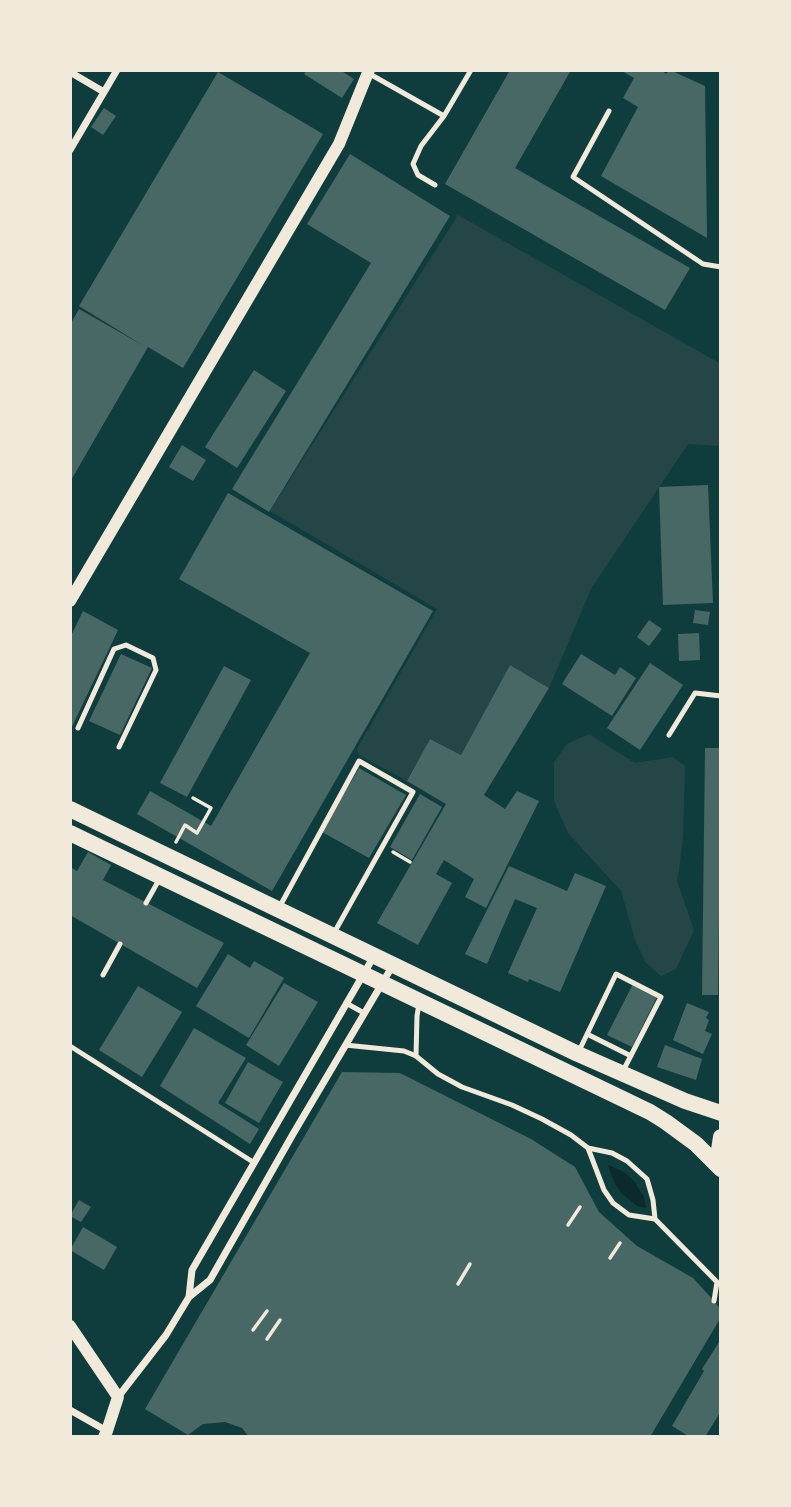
<!DOCTYPE html>
<html>
<head>
<meta charset="utf-8">
<style>
  body { margin:0 }
  #map { position:relative; width:791px; height:1507px; overflow:hidden; background:#0f3d3e; font-family:Bitter,serif }
  canvas { display:block }
  .frame { position:absolute; inset:0; border:72px solid #f1e9da; pointer-events:none }
</style>
</head>
<body>
<div id="map">
<canvas width="791" height="1507"></canvas>
<div class="frame"></div>
</div>
<script>
const ctx = document.querySelector('canvas').getContext('2d');
ctx.lineJoin = 'round';
function fill(path, color) {
  ctx.fillStyle = color;
  ctx.fill(path, 'evenodd');
}
function toPath(rows) {
  const path = new Path2D();
  for (const r of rows) {
    path.moveTo(r[0], r[1]);
    for (let i = 2; i < r.length; i += 2) path.lineTo(r[i], r[i + 1]);
  }
  return path;
}
function trace(path, color, width, dash) {
  ctx.strokeStyle = color;
  ctx.lineWidth = width;
  ctx.lineCap = dash ? 'butt' : 'round';
  ctx.setLineDash(dash || []);
  ctx.stroke(path);
}
fill(toPath([
  [458,215,721,364,721,446,688,444,592,587,549,688,510,665,461,755,430,739,407,781,359,755,357,749,437,609,270,511],
  [589,734,635,763,673,757,685,766,683,837,679,870,677,881,694,930,676,969,661,976,646,963,635,940,621,891,568,833,554,801,554,762,567,744]
]), '#244646');
fill(toPath([
  [608,1165,624,1172,634,1181,644,1197,646,1208,637,1206,622,1194,614,1182]
]), '#0a2a2b');
fill(toPath([
  [307,70,340,70,354,79,342,98,304,74],
  [510,70,571,70,515,168,690,268,665,310,445,184],
  [620,70,661,70,666,74,670,70,705,86,707,238,601,176,638,107,623,98,634,78],
  [218,72,323,134,183,368,148,347,70,482,70,325,79,309,144,346,79,306],
  [104,108,116,116,103,135,91,127],
  [350,154,450,216,269,512,232,489,371,263,307,224],
  [254,370,286,391,237,468,205,447],
  [182,445,206,460,193,481,169,467],
  [708,485,713,603,663,605,659,487],
  [228,493,433,611,272,891,137,814,150,791,211,826,310,653,179,579],
  [695,610,710,612,708,625,693,623],
  [83,611,118,630,70,731,70,638],
  [649,620,662,629,649,646,637,637],
  [699,633,700,660,679,661,678,634],
  [121,654,152,668,120,735,89,721],
  [581,654,615,675,620,667,636,678,612,716,562,684],
  [650,663,683,685,640,750,607,728],
  [510,665,549,688,484,795,505,809,517,791,539,801,486,908,465,897,474,879,444,860,436,874,452,883,418,945,377,923,446,804,407,781,430,739,461,755],
  [224,666,251,680,187,797,160,783],
  [705,748,721,748,718,995,702,995],
  [359,768,406,795,369,858,322,832],
  [420,794,442,807,412,860,390,847],
  [88,852,111,865,103,880,224,943,197,988,70,915,70,867,77,871],
  [509,866,567,891,575,873,606,886,560,992,529,979,528,982,508,973,537,908,515,899,487,964,465,954],
  [228,954,250,968,254,961,284,978,249,1038,196,1006],
  [284,983,318,1002,279,1066,246,1045],
  [633,984,657,997,632,1047,607,1035],
  [138,986,182,1012,142,1077,99,1050],
  [687,1003,709,1012,706,1018,709,1020,705,1031,712,1034,703,1054,673,1040],
  [194,1028,246,1058,218,1103,259,1129,250,1144,160,1086],
  [665,1045,702,1059,696,1080,657,1067],
  [248,1062,283,1082,259,1123,225,1103],
  [342,1072,400,1073,531,1139,575,1167,599,1212,637,1246,693,1278,714,1301,721,1310,721,1317,650,1437,249,1437,242,1428,225,1422,203,1424,188,1435,145,1409],
  [79,1200,91,1207,81,1222,70,1216],
  [83,1227,117,1247,104,1270,70,1250],
  [721,1339,721,1411,705,1437,690,1437,672,1426,704,1371,702,1369]
]), '#486865');
trace(toPath([
  [176,842,185,825,197,833,211,808,193,798],
  [393,852,410,862],
  [568,1225,580,1207],
  [610,1258,620,1243],
  [458,1284,470,1264],
  [253,1330,267,1311],
  [267,1339,280,1320]
]), '#f1e9da', 3.5);
trace(toPath([
  [368,73,444,116],
  [609,111,573,177,703,264,721,267],
  [435,185,418,175,413,164,421,146,444,116,471,70],
  [78,728,114,649,126,645,153,658,156,670,119,747],
  [669,735,695,693,721,696],
  [146,903,160,878],
  [280,906,359,761,413,792,334,933],
  [103,975,120,944],
  [346,1003,364,1013],
  [587,1034,631,1056],
  [345,1045,404,1051,416,1056,438,1074,462,1087,512,1105,542,1119,571,1135,588,1148,612,1153,627,1161,647,1179,653,1200,655,1219],
  [70,1046,253,1162],
  [578,1053,616,974,661,997,623,1071],
  [416,1056,417,1016,419,1004],
  [588,1148,604,1190,613,1203,629,1215,655,1219,717,1282,714,1301]
]), '#f1e9da', 5);
trace(toPath([
  [70,72,104,92],
  [70,150,117,70],
  [189,1297,192,1270,374,956],
  [118,1397,166,1335,189,1297,210,1280,293,1134,393,965],
  [70,1410,107,1431]
]), '#f1e9da', 7);
trace(toPath([
  [70,601,339,144,369,70],
  [70,1326,118,1397,107,1431,104,1437]
]), '#f1e9da', 12);
trace(toPath([
  [70,809,578,1054,685,1101,721,1113],
  [70,833,650,1112,666,1122,696,1144,721,1169],
  [721,1137,719,1150,721,1160]
]), '#f1e9da', 16);
</script>
</body>
</html>
